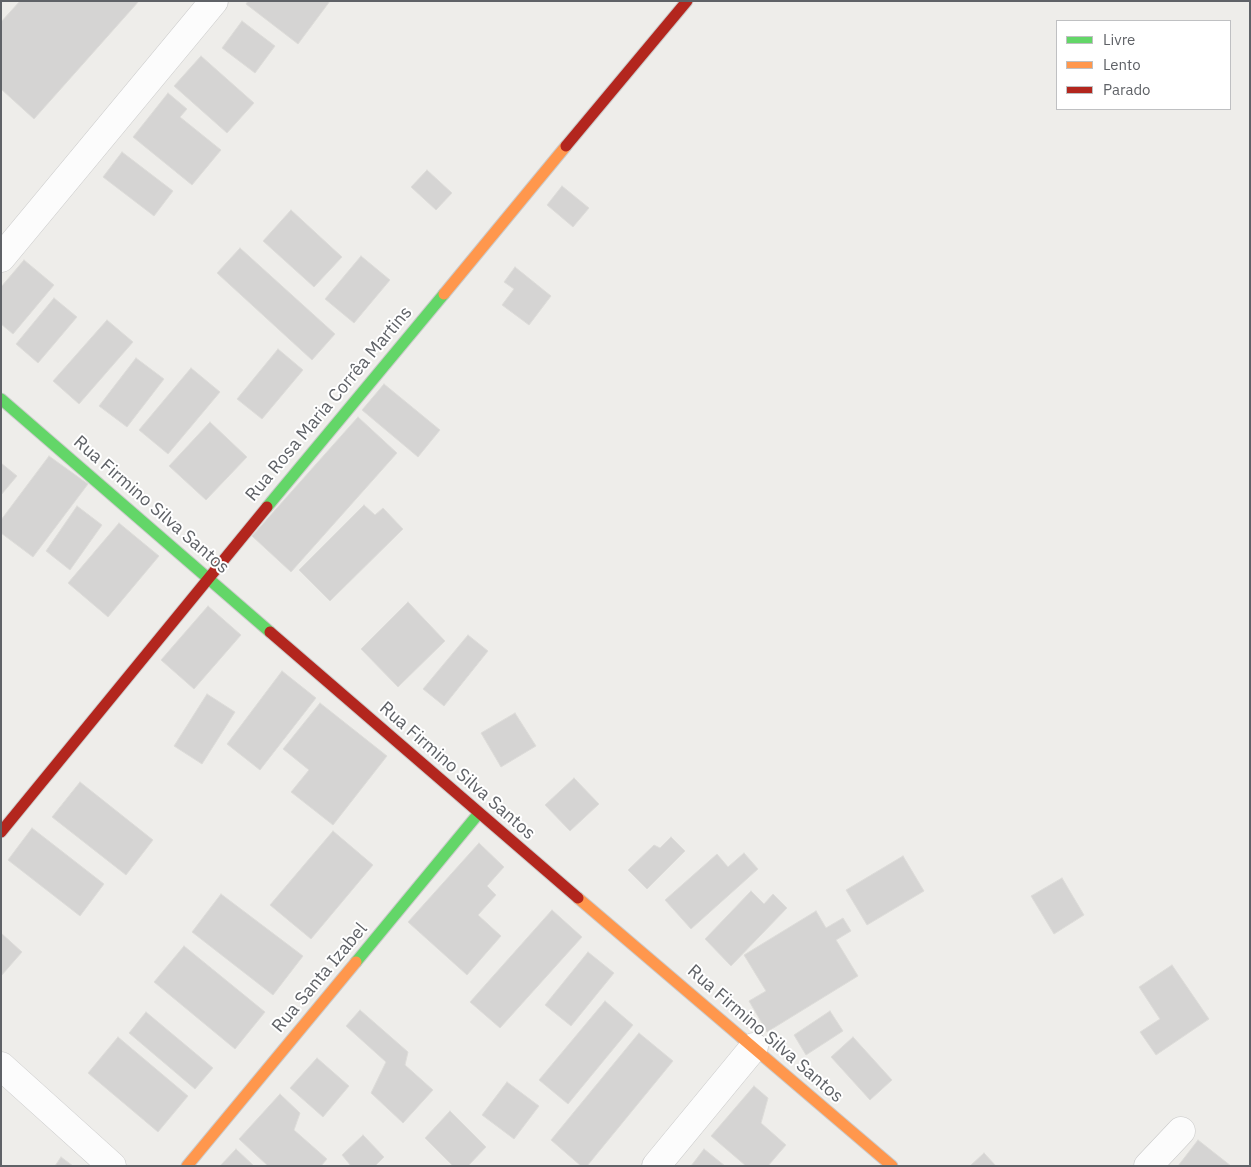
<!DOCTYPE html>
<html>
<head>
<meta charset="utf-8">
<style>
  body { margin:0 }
  #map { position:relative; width:1251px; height:1167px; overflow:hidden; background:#eeedea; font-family:"IBM Plex Sans",sans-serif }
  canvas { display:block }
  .frame { position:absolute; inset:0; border:2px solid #5f6267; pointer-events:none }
  .legend { position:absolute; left:1056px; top:20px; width:175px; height:90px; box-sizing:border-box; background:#fff; border:1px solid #bfc0c2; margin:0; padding:6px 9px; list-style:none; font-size:15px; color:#5f6267 }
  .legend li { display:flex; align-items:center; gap:10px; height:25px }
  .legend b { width:25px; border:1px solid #bfc0c2 }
</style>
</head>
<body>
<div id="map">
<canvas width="1251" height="1167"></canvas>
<div class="frame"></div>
<ul class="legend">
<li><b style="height:6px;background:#63d668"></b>Livre</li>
<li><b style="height:6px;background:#ff974d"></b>Lento</li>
<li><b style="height:6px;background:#b3261e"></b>Parado</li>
</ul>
</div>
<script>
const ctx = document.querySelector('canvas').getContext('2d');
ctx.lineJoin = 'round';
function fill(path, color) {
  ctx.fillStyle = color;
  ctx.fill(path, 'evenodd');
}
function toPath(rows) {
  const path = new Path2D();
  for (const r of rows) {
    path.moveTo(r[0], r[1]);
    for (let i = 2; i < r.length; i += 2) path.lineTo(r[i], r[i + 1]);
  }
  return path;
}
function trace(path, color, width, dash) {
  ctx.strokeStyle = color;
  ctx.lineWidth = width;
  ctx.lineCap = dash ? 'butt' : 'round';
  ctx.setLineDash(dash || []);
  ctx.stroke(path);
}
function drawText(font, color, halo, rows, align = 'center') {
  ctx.font = font + ' "IBM Plex Sans",sans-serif';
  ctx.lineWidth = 4;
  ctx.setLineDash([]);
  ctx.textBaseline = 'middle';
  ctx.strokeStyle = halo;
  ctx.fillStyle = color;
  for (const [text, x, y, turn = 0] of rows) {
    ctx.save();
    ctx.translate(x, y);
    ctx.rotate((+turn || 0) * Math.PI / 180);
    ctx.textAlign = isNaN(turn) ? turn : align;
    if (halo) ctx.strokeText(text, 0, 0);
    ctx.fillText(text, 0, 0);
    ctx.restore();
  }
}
const building = toPath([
  [20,1,139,1,34,119,1,89,1,22,20,1],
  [248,1,330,1,298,44,246,4,248,1],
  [242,21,275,46,255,73,222,48,242,21],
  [201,56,254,103,227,133,174,86,201,56],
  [168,93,187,109,180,117,221,150,192,185,133,137,168,93],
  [122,152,173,191,154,216,103,177,122,152],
  [427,170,452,193,436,210,411,187,427,170],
  [562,186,589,208,573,227,547,205,562,186],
  [291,210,342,257,314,287,263,241,291,210],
  [240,248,335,334,312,360,217,273,240,248],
  [361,256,390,280,354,323,325,299,361,256],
  [24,260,54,285,13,334,1,324,1,287,24,260],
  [515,267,551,296,529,325,502,305,514,289,504,282,515,267],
  [54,298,77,317,38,363,16,344,54,298],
  [107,320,133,342,79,404,53,381,107,320],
  [278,349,303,370,262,419,237,399,278,349],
  [136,358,164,379,127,427,99,406,136,358],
  [191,368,220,392,168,454,139,430,191,368],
  [384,384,440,430,418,457,362,410,384,384],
  [358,417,397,453,291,572,252,536,358,417],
  [210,422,247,457,206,500,169,466,210,422],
  [49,456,88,484,33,557,1,533,1,520,49,456],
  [1,463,17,476,1,495,1,463],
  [364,505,375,515,383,508,403,529,330,601,299,570,364,505],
  [77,506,102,525,70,570,46,551,77,506],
  [119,523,159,556,108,617,68,583,119,523],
  [408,602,445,641,398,687,361,649,408,602],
  [208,606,241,635,194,689,161,660,208,606],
  [468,635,488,651,444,706,423,689,468,635],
  [282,671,316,698,260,770,227,744,282,671],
  [207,694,235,712,202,764,174,746,207,694],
  [320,703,387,756,333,825,291,792,309,770,283,749,320,703],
  [515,713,536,746,501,767,481,733,515,713],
  [574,778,599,804,570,831,545,805,574,778],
  [80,782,153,840,126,875,52,817,80,782],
  [32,828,104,884,80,916,8,860,32,828],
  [333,831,373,865,311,939,270,905,333,831],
  [671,837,685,851,647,889,628,870,654,845,660,848,671,837],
  [479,843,504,867,487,886,496,895,478,915,501,936,467,975,408,922,479,843],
  [744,853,758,869,691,929,665,900,717,854,728,867,744,853],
  [903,856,924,891,867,925,846,890,903,856],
  [1062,878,1084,915,1054,934,1031,896,1062,878],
  [751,891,764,904,773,894,787,908,731,966,705,939,751,891],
  [221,894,303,956,273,995,192,932,221,894],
  [552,910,582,937,500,1028,470,1002,552,910],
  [816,911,826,928,843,918,851,931,836,940,858,976,767,1032,749,1001,766,991,744,955,816,911],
  [1,933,22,952,1,976,1,933],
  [184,946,265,1012,235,1049,154,982,184,946],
  [588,952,614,973,571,1026,545,1005,588,952],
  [1172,965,1209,1019,1156,1055,1140,1032,1160,1019,1139,987,1172,965],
  [605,1001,633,1025,568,1104,539,1080,605,1001],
  [360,1010,408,1052,405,1065,433,1090,403,1123,371,1093,386,1062,346,1026,360,1010],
  [830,1011,843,1031,806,1055,794,1035,830,1011],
  [146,1012,213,1068,195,1089,129,1033,146,1012],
  [639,1033,673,1061,587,1166,581,1166,551,1140,639,1033],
  [118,1037,188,1096,158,1132,88,1073,118,1037],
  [853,1037,892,1080,870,1100,831,1057,853,1037],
  [317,1058,349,1086,323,1117,290,1088,317,1058],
  [507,1082,539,1106,514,1139,482,1115,507,1082],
  [754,1086,768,1098,761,1123,786,1145,768,1166,746,1166,711,1136,754,1086],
  [280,1094,300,1113,294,1130,327,1159,321,1166,268,1166,239,1139,280,1094],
  [450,1111,486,1147,468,1166,453,1166,425,1138,450,1111],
  [363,1135,384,1157,375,1166,351,1166,342,1155,363,1135],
  [1198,1140,1231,1166,1178,1166,1198,1140],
  [236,1149,254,1166,220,1166,236,1149],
  [704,1149,725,1166,691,1166,704,1149],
  [984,1153,996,1166,970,1166,984,1153],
  [61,1157,73,1166,55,1166,61,1157]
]);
fill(building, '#d5d4d3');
trace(building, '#dddcd9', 1);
const street = toPath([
  [1,258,214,1],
  [1,1066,112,1166],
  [656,1166,754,1047],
  [1148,1166,1181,1131]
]);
const fast = toPath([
  [1,399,270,632],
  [267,507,444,294],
  [356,962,479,813]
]);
const slow = toPath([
  [444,294,566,146],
  [578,898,892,1166],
  [187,1166,356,962]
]);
const jam = toPath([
  [566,146,687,1],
  [270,632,578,898],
  [1,832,267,507]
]);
trace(street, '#c9c9c9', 29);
trace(fast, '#cbcbcb', 13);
trace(slow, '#cbcbcb', 13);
trace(jam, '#cbcbcb', 13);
trace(street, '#fcfcfc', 28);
trace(fast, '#63d668', 11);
trace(slow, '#ff974d', 11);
trace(jam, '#b3261e', 11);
drawText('18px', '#5f6267', '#fff', [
  ["Rua Rosa Maria Corrêa Martins",329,404,-50],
  ["Rua Firmino Silva Santos",151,505,41],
  ["Rua Firmino Silva Santos",457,771,41],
  ["Rua Santa Izabel",320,978,-50],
  ["Rua Firmino Silva Santos",765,1034,41]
]);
</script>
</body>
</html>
